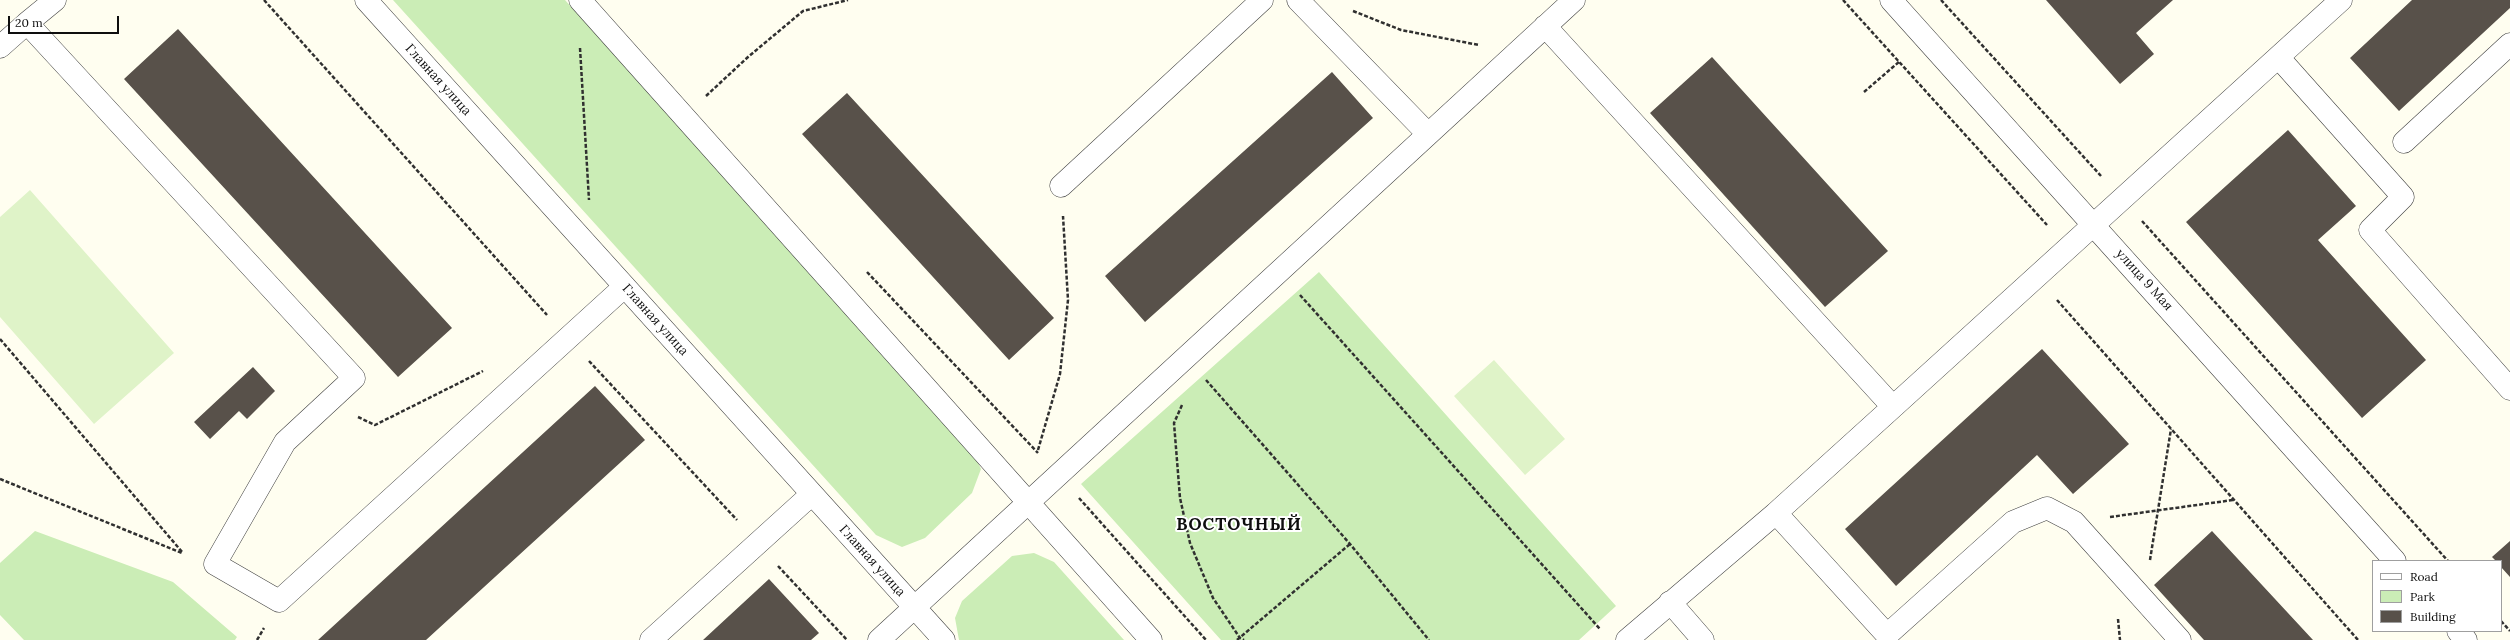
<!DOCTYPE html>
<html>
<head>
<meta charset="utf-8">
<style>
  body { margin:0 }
  #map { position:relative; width:2510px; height:640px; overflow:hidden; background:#fffef0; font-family:Lora,serif }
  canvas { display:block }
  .legend { position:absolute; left:2372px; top:560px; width:130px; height:72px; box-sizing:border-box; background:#fff; border:1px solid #9f9f9f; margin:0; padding:5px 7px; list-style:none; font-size:12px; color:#0e0e0e }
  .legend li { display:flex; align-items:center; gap:8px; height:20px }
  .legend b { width:20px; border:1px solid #9f9f9f }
  .scale { position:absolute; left:8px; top:16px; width:111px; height:18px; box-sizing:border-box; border:2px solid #0e0e0e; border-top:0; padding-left:5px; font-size:12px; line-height:14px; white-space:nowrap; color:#0e0e0e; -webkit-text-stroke:3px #fff; paint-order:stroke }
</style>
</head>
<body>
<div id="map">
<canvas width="2510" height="640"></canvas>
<ul class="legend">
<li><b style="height:5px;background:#fff"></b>Road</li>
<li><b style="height:11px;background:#cbedb6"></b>Park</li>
<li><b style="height:11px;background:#58514a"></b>Building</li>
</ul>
<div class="scale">20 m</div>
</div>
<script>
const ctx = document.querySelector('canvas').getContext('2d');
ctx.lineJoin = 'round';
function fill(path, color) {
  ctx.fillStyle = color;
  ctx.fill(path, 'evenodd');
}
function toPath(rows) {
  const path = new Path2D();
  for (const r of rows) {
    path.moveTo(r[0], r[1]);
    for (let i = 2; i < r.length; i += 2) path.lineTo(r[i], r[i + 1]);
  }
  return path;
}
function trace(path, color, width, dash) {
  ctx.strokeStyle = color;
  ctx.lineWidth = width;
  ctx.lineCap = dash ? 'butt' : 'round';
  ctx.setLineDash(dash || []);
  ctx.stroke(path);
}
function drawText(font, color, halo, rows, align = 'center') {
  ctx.font = font + ' Lora,serif';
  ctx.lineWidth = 4;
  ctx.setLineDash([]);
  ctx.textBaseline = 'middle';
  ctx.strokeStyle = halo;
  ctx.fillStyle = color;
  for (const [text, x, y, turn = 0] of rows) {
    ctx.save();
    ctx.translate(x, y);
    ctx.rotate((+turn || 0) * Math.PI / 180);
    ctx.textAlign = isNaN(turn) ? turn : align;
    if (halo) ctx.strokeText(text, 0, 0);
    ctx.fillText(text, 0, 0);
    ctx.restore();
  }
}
fill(toPath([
  [393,0,565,0,971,448,981,469,972,493,925,538,902,547,876,535],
  [1319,272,1616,606,1579,640,1221,640,1081,484],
  [35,531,173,582,237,637,235,640,24,640,0,615,0,563],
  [1034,553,1054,562,1124,640,959,640,955,618,962,601,1012,556]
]), '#cbedb6');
fill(toPath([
  [30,190,174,353,94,424,0,317,0,217],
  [1494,360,1565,439,1525,475,1454,396]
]), '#dff3c8');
fill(toPath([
  [2046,0,2173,0,2136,33,2154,54,2120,84],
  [2412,0,2510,0,2510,8,2399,111,2350,58],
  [178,29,452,328,398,377,124,79],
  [1712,57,1888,251,1825,307,1650,113],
  [1332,72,1373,118,1145,322,1105,276],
  [847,93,1054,318,1009,360,802,134],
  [2288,130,2356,206,2318,240,2426,360,2362,418,2186,222],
  [2042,349,2129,444,2073,494,2037,455,1896,586,1845,529],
  [253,367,275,391,247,419,239,411,210,439,194,422],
  [595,386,645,440,426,640,318,640],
  [2212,531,2313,640,2204,640,2154,585],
  [2510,541,2510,577,2501,567,2501,561,2496,561,2492,557],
  [769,579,819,633,811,640,703,640]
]), '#58514a');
const minor = toPath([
  [55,0,27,23,354,378,285,442,215,564,279,601,624,287],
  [366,0,944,640],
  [580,0,1151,640],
  [1298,0,1428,134],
  [1891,0,2395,561],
  [1545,26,1893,407],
  [0,47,27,23],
  [2279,58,2403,197,2370,230,2510,389],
  [2404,142,2510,44],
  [1061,186,1262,0],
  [1776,513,1887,635,2013,522,2047,508,2074,522,2180,640],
  [1670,602,1703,640],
  [2458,631,2466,640],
  [651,640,812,494],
  [879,640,1574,0],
  [1627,640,1776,513,1893,407,2341,0]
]);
trace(minor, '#414141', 23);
trace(toPath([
  [264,0,547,315],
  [1843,0,2047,225],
  [1941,0,2101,176],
  [1353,11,1401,30,1479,45],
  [580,48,589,200],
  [1864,92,1900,61],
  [706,96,748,57,803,11,848,0],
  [2142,221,2448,561],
  [867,272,1038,453],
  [1300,295,1600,629],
  [2057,300,2358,640],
  [0,339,183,553],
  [589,361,737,520],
  [1206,380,1350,544,1429,640],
  [1182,405,1174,423,1180,498,1190,543,1213,598,1240,638,1244,640],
  [358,417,375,425,483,371],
  [1038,450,1060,374,1068,300,1063,216],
  [0,479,182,553],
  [1079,498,1206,640],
  [2110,517,2233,500],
  [2150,560,2171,429],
  [778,566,847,640],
  [2118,619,2120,640],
  [2501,621,2510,631],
  [257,640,264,628],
  [1237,640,1350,544]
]), '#303030', 2.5, [4, 2]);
trace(minor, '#fff', 22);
drawText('13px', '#0e0e0e', '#fff', [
  ["Главная улица",438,80,48],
  ["улица 9 Мая",2144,280,48],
  ["Главная улица",655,320,48],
  ["Главная улица",872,561,48]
]);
ctx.letterSpacing = '1px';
drawText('bold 17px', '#0e0e0e', '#fff', [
  ["ВОСТОЧНЫЙ",1239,525]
]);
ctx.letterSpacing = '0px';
</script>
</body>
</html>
